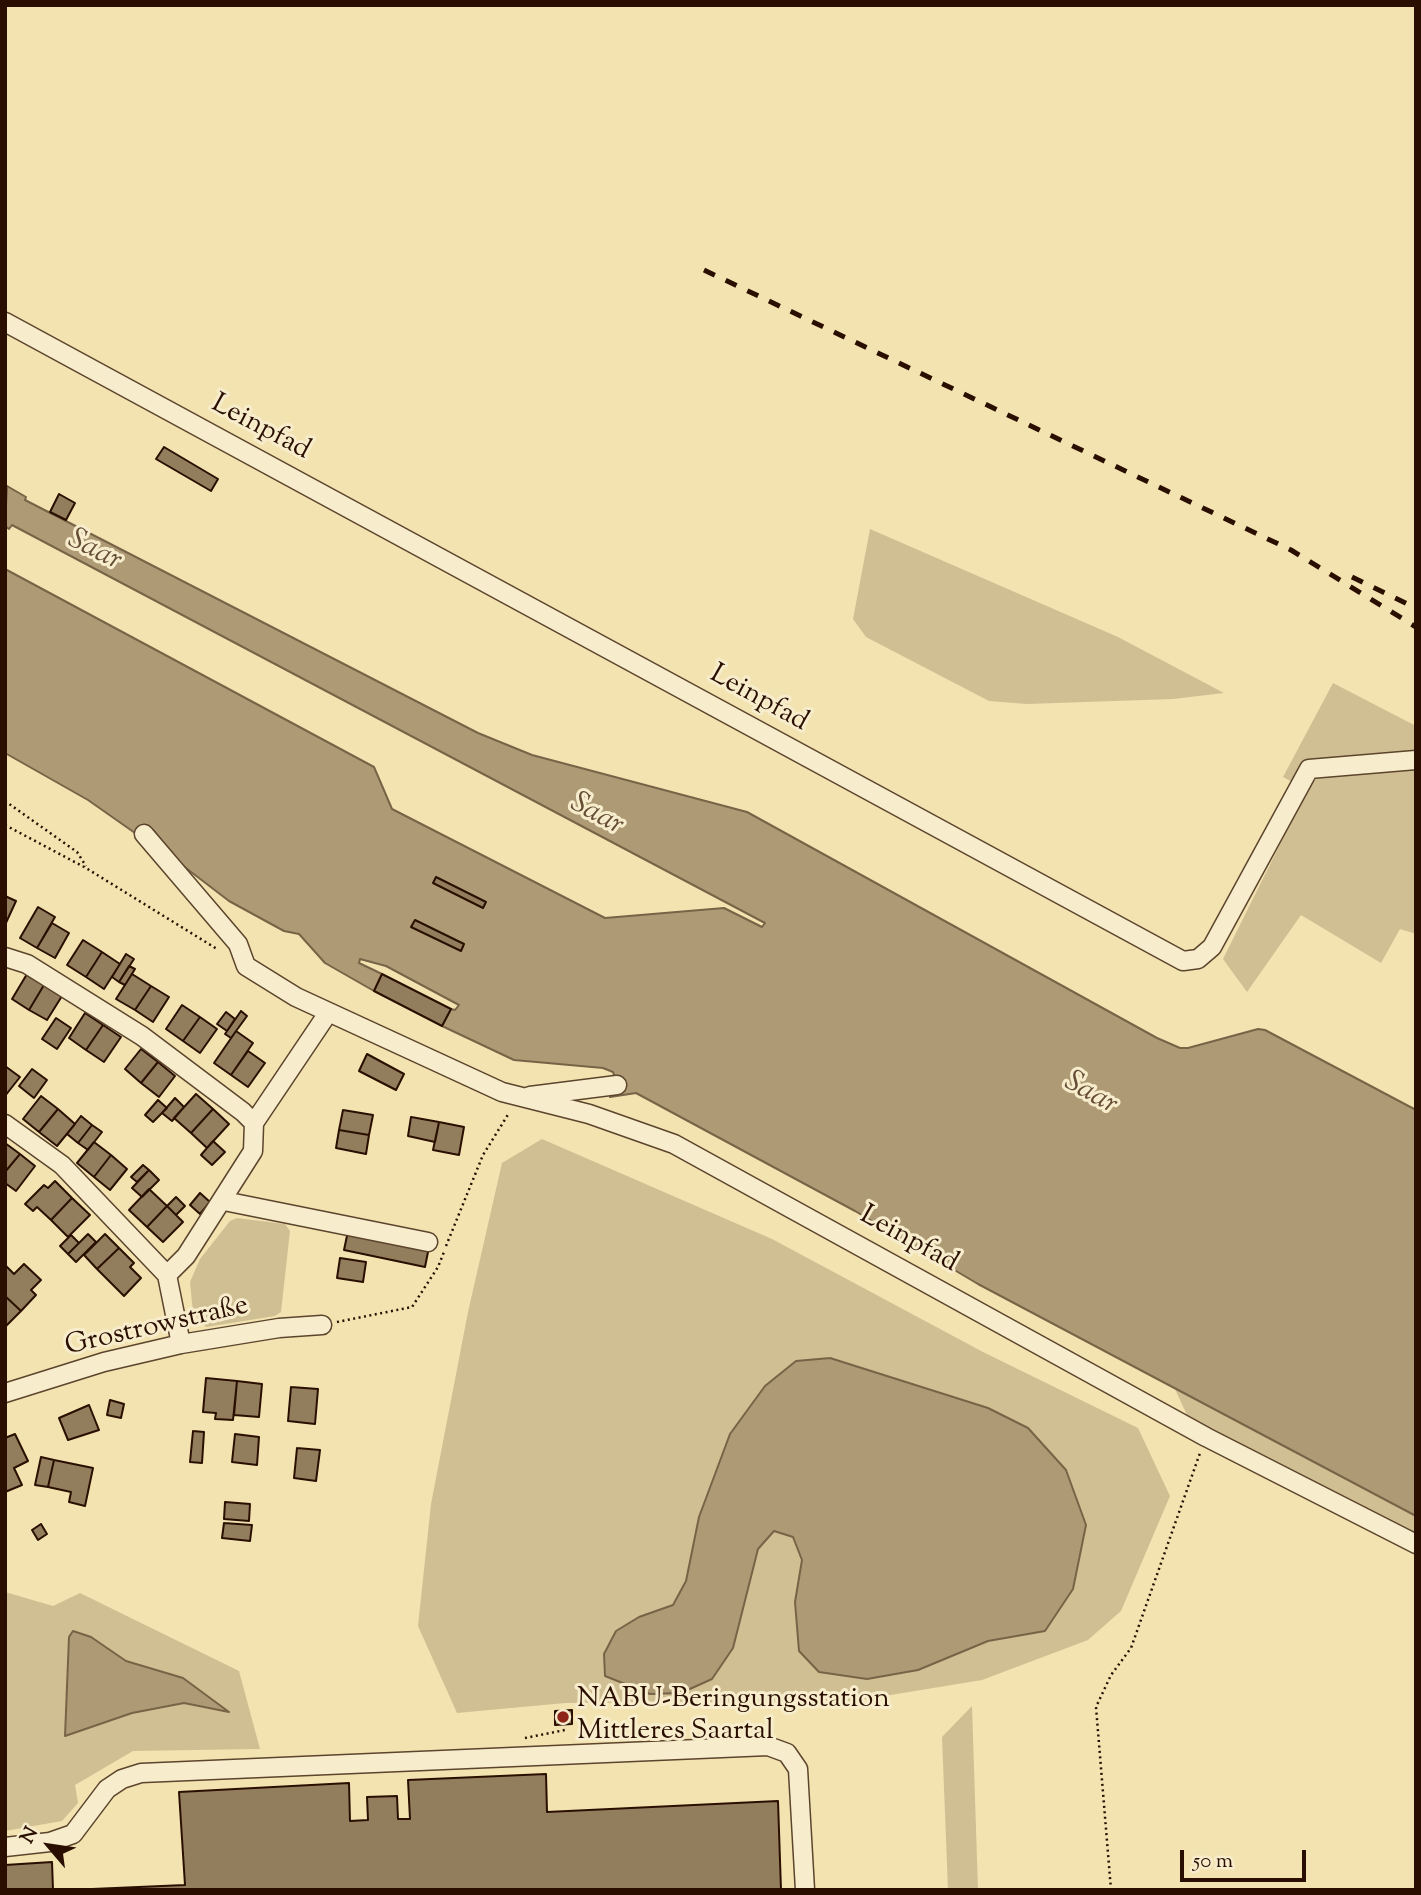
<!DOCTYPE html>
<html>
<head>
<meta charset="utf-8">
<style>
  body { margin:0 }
  #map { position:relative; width:1421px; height:1895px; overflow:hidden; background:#f2e3b1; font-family:"Sorts Mill Goudy",serif }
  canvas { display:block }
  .frame { position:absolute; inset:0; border:7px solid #2a0f01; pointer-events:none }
  .north { position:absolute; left:14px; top:1811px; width:70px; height:70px; -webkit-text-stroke:5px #f7edcc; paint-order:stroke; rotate:299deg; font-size:19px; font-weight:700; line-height:28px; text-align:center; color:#2a0f01 }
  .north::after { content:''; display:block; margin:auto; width:24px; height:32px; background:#2a0f01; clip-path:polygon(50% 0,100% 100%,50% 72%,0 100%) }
  .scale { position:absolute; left:1180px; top:1850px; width:126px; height:32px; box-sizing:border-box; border:4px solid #2a0f01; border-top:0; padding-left:9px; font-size:21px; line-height:24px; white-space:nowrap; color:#2a0f01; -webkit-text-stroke:5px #f7edcc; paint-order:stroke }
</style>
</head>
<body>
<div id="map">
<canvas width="1421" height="1895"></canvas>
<div class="frame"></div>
<div class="north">N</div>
<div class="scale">50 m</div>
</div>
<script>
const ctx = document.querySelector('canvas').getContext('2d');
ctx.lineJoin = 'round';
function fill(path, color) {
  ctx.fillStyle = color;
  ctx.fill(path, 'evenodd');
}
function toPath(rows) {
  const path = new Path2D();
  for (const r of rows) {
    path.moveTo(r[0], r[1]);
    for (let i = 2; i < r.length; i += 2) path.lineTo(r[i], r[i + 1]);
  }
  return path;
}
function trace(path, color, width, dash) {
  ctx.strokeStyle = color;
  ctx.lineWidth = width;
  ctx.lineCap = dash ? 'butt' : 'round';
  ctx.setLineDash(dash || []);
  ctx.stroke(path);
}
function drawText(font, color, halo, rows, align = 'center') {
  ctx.font = font + ' "Sorts Mill Goudy",serif';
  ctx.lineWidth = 6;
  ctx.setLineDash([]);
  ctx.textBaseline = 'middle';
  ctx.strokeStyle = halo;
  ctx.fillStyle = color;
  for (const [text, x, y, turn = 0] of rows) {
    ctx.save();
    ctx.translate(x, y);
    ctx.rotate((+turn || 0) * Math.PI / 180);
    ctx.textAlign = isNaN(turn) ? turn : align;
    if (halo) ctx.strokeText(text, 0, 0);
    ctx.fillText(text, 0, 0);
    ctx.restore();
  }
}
fill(toPath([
  [870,529,1118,637,1224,693,1173,699,1027,704,989,701,866,637,853,619],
  [1333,683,1416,726,1416,934,1400,929,1381,963,1301,915,1247,992,1223,959,1307,790,1283,777],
  [542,1139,772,1239,983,1352,1138,1428,1170,1496,1121,1611,1088,1640,982,1680,848,1702,565,1703,457,1713,418,1626,431,1504,468,1312,502,1163],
  [237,1218,285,1224,290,1231,281,1312,275,1316,206,1327,193,1313,190,1282,200,1259,230,1221],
  [1174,1387,1416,1511,1416,1550,1198,1439],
  [5,1592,53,1606,80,1593,239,1671,260,1749,133,1751,75,1785,78,1803,62,1821,5,1831],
  [972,1706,978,1890,948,1890,942,1737]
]), '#d0bf93');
const water = toPath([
  [7,486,26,497,25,500,478,733,532,755,747,812,1157,1038,1180,1048,1188,1048,1258,1029,1265,1030,1416,1110,1416,1516,978,1284,855,1211,636,1093,610,1097,617,1085,613,1072,603,1068,514,1060,442,1026,451,1009,455,1010,459,1005,386,966,360,959,359,963,382,974,374,991,325,963,299,934,284,931,229,901,182,865,153,830,144,834,135,833,88,800,5,753,5,569,374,767,392,809,605,918,724,908,762,927,765,923,12,525,9,529,5,526,7,486],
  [830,1358,988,1408,1028,1428,1066,1470,1086,1525,1073,1589,1045,1631,988,1641,918,1670,867,1679,819,1672,799,1651,795,1602,802,1560,793,1537,774,1531,758,1549,733,1648,712,1679,681,1693,650,1694,605,1676,604,1654,616,1631,639,1617,673,1605,686,1581,699,1517,730,1434,765,1386,796,1361,830,1358],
  [73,1631,91,1637,126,1661,183,1678,229,1712,184,1703,132,1713,65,1736,69,1637,73,1631]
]);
fill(water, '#ae9b75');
trace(water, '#796347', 2);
const building = toPath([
  [164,447,218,479,211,491,156,459,164,447],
  [59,494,75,503,66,520,50,512,59,494],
  [436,877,486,902,483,908,433,883,436,877],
  [5,896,16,901,5,925,5,896],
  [38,907,55,917,37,948,20,938,38,907],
  [415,920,464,944,461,951,411,927,415,920],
  [52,923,69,933,55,958,37,948,52,923],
  [83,940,102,952,86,977,67,965,83,940],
  [102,952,120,964,104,989,86,977,102,952],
  [126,954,134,959,119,982,112,977,126,954],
  [129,966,135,969,125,985,119,982,129,966],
  [27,974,44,985,29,1010,12,999,27,974],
  [132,974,151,986,135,1010,116,999,132,974],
  [382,974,451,1009,442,1026,374,991,382,974],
  [44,985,62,996,47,1020,29,1010,44,985],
  [151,986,169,997,153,1022,135,1010,151,986],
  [182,1005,200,1017,183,1041,166,1029,182,1005],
  [241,1011,247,1016,231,1038,225,1034,241,1011],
  [226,1012,235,1019,227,1031,217,1024,226,1012],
  [85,1013,103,1025,86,1050,69,1038,85,1013],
  [200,1017,217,1029,200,1053,183,1041,200,1017],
  [56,1018,71,1028,57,1049,42,1039,56,1018],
  [103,1025,121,1037,104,1062,86,1050,103,1025],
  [236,1031,253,1043,231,1075,214,1063,236,1031],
  [141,1049,158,1062,141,1083,125,1069,141,1049],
  [248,1051,265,1063,248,1087,231,1075,248,1051],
  [367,1054,404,1074,396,1090,359,1071,367,1054],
  [158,1062,175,1076,159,1097,141,1083,158,1062],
  [5,1066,20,1077,5,1096,5,1066],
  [32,1069,47,1080,34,1098,19,1086,32,1069],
  [196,1094,213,1109,191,1133,174,1118,196,1094],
  [41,1096,58,1109,39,1132,23,1119,41,1096],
  [175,1098,184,1107,172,1121,162,1113,175,1098],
  [158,1100,167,1108,153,1122,145,1115,158,1100],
  [58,1109,75,1124,57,1146,39,1132,58,1109],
  [213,1109,229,1124,207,1148,191,1133,213,1109],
  [343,1110,373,1115,369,1135,339,1130,343,1110],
  [81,1116,92,1125,78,1143,67,1134,81,1116],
  [411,1117,439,1122,435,1142,408,1136,411,1117],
  [439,1122,464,1127,459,1155,433,1150,439,1122],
  [92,1125,102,1132,88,1150,78,1143,92,1125],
  [339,1130,369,1135,366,1154,336,1148,339,1130],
  [213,1141,225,1152,212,1165,201,1155,213,1141],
  [94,1142,111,1155,94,1177,77,1163,94,1142],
  [5,1143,20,1154,5,1172,5,1143],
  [20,1154,35,1166,16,1191,5,1183,5,1172,20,1154],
  [111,1155,127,1169,110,1190,94,1177,111,1155],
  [143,1165,149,1170,137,1182,131,1177,143,1165],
  [149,1170,159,1180,142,1197,132,1188,149,1170],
  [55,1181,72,1198,51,1220,37,1207,33,1211,25,1204,44,1185,48,1188,55,1181],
  [149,1189,167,1206,147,1227,129,1210,149,1189],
  [200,1193,210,1202,200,1214,190,1205,200,1193],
  [176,1197,185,1206,176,1215,167,1206,176,1197],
  [72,1198,90,1215,68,1237,51,1220,72,1198],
  [167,1206,183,1222,163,1242,147,1227,167,1206],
  [348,1231,429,1247,425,1267,344,1250,348,1231],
  [88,1234,96,1242,76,1262,68,1254,88,1234],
  [105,1234,119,1248,97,1269,84,1255,105,1234],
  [71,1235,79,1243,68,1254,60,1246,71,1235],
  [119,1248,134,1263,130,1267,141,1278,124,1296,97,1269,119,1248],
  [340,1258,366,1262,363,1282,337,1278,340,1258],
  [24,1264,41,1280,31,1290,36,1295,21,1311,5,1296,5,1265,14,1274,24,1264],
  [5,1296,21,1311,5,1327,5,1296],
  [206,1378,237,1381,233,1420,215,1419,216,1413,203,1412,206,1378],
  [237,1381,262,1384,259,1417,234,1415,237,1381],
  [291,1387,318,1389,315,1424,288,1421,291,1387],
  [110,1400,124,1404,121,1418,107,1415,110,1400],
  [89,1405,99,1430,68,1440,59,1418,89,1405],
  [193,1431,204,1432,202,1463,190,1462,193,1431],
  [15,1434,28,1461,14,1468,22,1485,5,1492,5,1438,15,1434],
  [235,1434,259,1437,257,1465,232,1462,235,1434],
  [297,1448,320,1450,316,1481,294,1478,297,1448],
  [41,1457,54,1460,48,1487,35,1485,41,1457],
  [54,1460,93,1468,85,1506,69,1502,71,1492,48,1487,54,1460],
  [225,1502,250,1504,249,1521,224,1519,225,1502],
  [224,1523,252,1525,250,1541,222,1538,224,1523],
  [41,1524,47,1534,38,1540,32,1530,41,1524],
  [572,1710,572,1724,555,1725,555,1711,572,1710],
  [546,1774,547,1812,778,1801,781,1890,69,1890,185,1885,179,1792,349,1783,350,1821,368,1820,367,1797,397,1796,398,1819,410,1819,408,1780,546,1774],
  [52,1862,53,1890,5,1890,5,1865,52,1862]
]);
fill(building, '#927d5d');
trace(building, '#2a0f01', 2);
const minor = toPath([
  [5,322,1183,961,1198,959,1212,947,1309,769,1416,760],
  [144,834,238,944,246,966,296,997,502,1092,589,1114,674,1144,1206,1437,1416,1544],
  [5,957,27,964,142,1036,243,1112,254,1123,253,1151,186,1256,167,1275],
  [530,1096,617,1085],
  [254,1123,328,1013],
  [5,1124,62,1165,167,1275,181,1344],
  [224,1201,428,1242],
  [5,1393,104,1362,181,1344,279,1328,322,1325],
  [5,1847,50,1842,73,1834,107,1789,122,1779,141,1773,768,1746,787,1753,798,1769,805,1890]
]);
trace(minor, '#5c442d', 21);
trace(toPath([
  [5,801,77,852,86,866],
  [5,825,86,868,217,949],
  [446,1246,483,1155,509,1113],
  [337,1322,412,1307,438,1267,444,1252],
  [525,1738,565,1730],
  [1111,1890,1096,1707,1111,1675,1131,1648,1200,1453]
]), '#2a0f01', 2.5, [2, 3.5]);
trace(minor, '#f7edcc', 18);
trace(toPath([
  [704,270,1291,550,1416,627],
  [1352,577,1416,608]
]), '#2a0f01', 5, [12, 12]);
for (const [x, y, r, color] of [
  [563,1717,7,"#8f2418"]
]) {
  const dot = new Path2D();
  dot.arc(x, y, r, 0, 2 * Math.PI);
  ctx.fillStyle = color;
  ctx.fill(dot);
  trace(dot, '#f7edcc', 2.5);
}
drawText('28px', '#2a0f01', '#f7edcc', [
  ["Leinpfad",260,429,28],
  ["Leinpfad",758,700,29],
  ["Leinpfad",908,1241,29],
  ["Grostrowstraße",157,1328,-13]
]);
drawText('28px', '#2a0f01', '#f7edcc', [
  ["NABU-Beringungsstation",577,1701],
  ["Mittleres Saartal",577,1733]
], 'left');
drawText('italic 30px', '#654e35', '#f7edcc', [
  ["Saar",94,552,27],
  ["Saar",596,816,29],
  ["Saar",1090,1095,30]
]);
</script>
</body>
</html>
